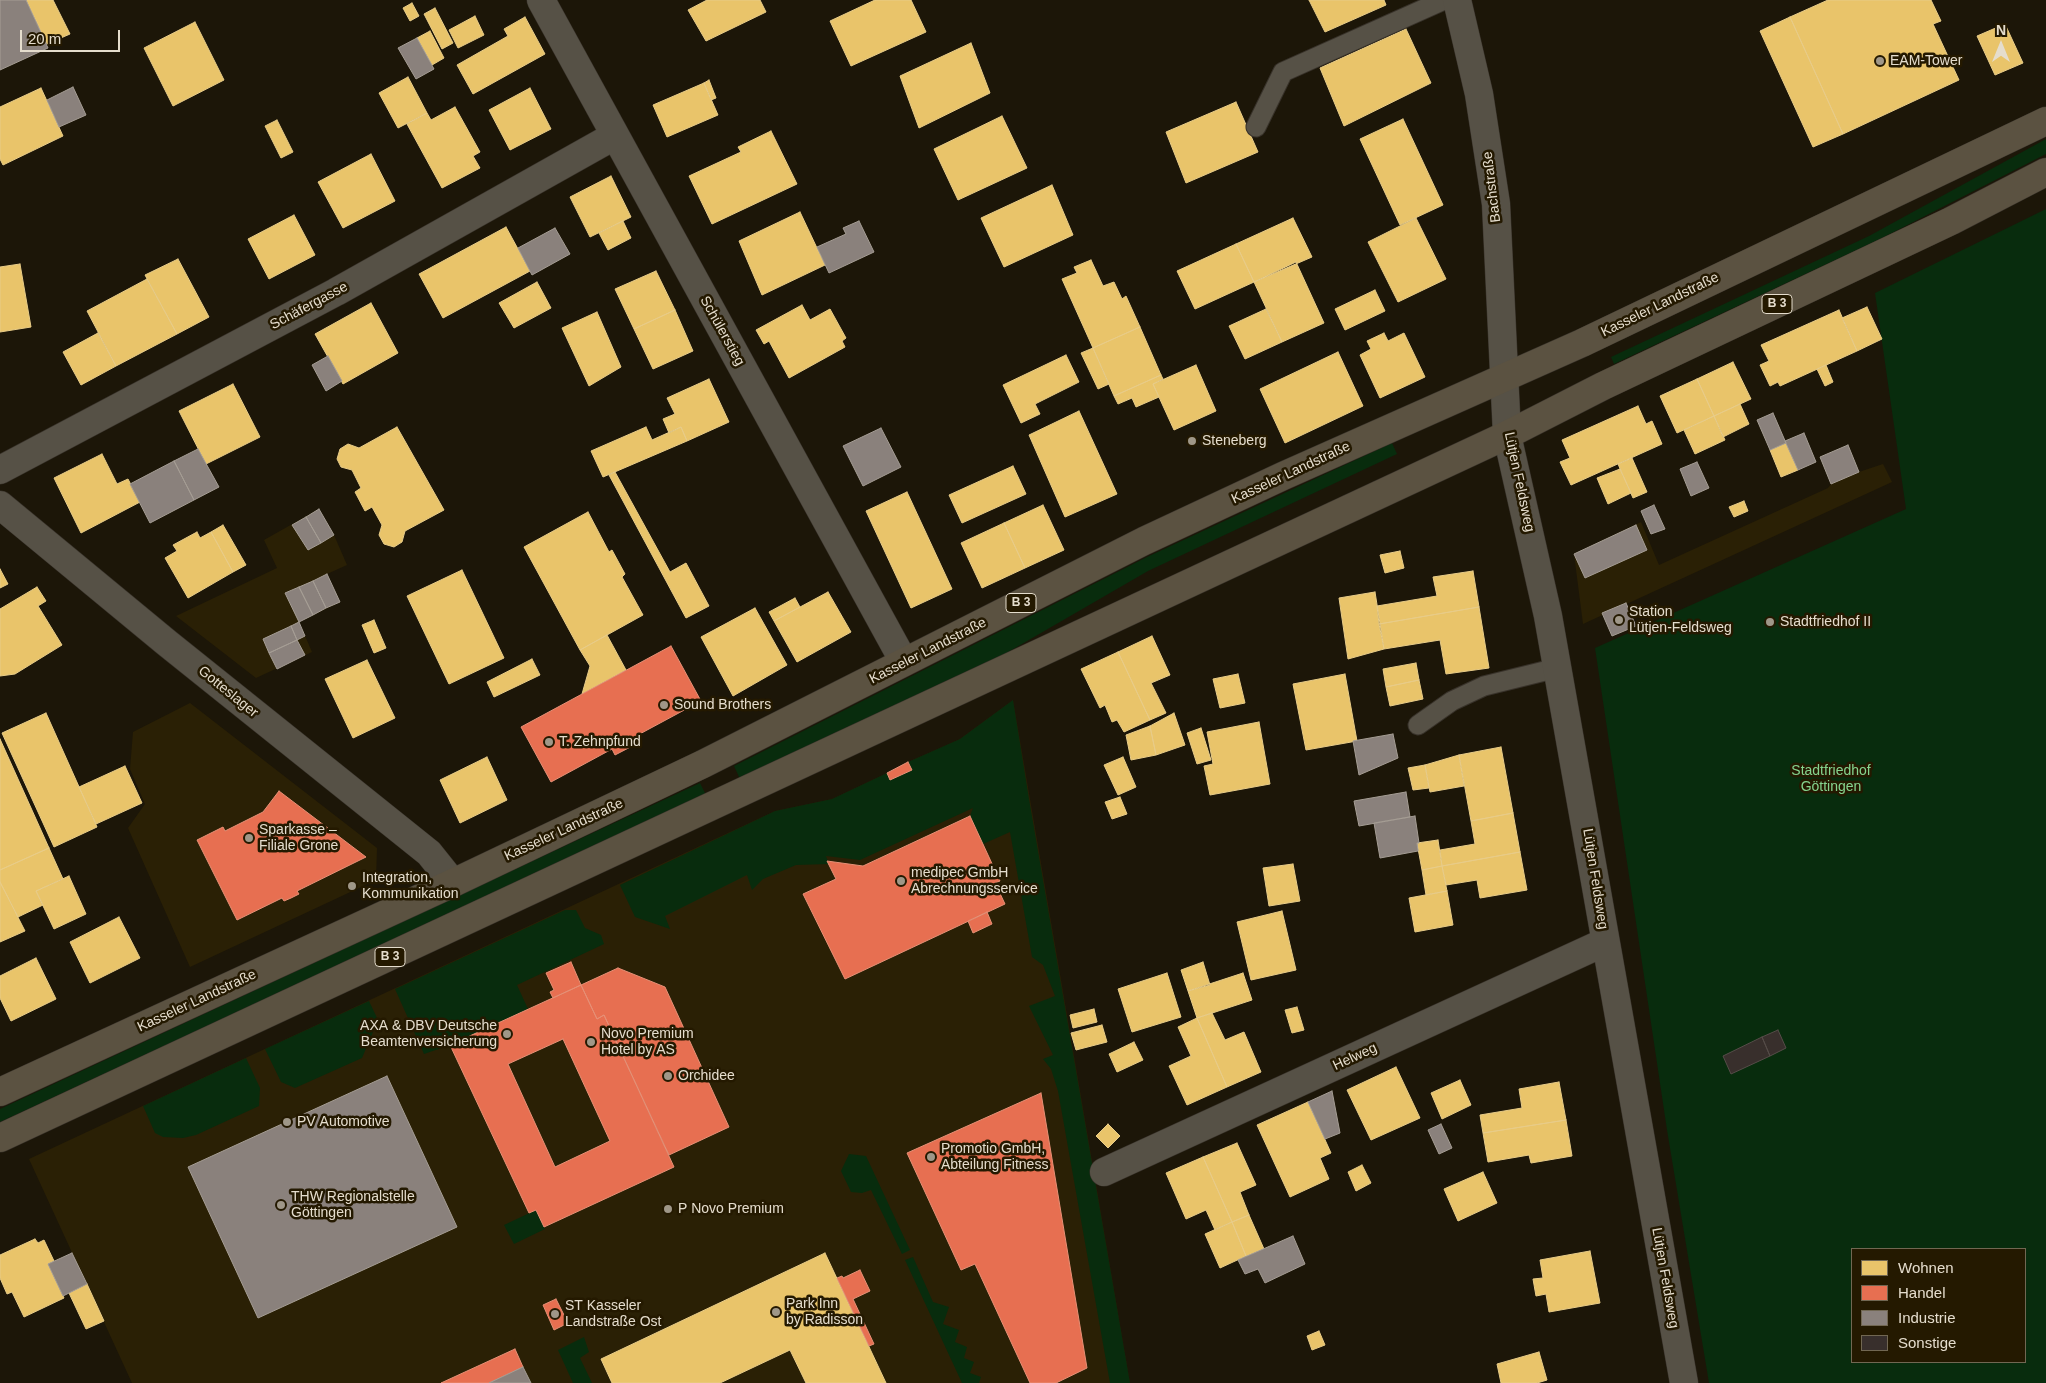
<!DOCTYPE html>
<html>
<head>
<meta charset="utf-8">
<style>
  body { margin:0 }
  #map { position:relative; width:2046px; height:1383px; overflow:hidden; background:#1c1608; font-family:Arial,sans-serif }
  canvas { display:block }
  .legend { position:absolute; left:1851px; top:1248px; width:175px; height:115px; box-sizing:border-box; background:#241900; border:1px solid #716752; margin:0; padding:6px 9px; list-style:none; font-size:15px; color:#e5ddcd }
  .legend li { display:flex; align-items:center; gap:10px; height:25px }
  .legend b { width:25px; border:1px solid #716752 }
  .north { position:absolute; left:1976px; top:20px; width:50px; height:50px; -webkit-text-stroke:4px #241900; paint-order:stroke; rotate:0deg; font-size:14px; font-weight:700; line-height:20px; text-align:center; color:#e5ddcd }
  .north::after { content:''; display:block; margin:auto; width:18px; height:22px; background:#e5ddcd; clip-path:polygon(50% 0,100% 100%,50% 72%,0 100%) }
  .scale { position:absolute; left:20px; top:30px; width:100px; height:22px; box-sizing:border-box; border:2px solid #e5ddcd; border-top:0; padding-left:6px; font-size:15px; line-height:18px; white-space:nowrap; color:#e5ddcd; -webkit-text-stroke:4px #241900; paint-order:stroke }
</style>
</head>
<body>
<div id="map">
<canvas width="2046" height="1383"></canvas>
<ul class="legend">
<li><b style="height:14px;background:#e9c46a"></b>Wohnen</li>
<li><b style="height:14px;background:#e76f51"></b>Handel</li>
<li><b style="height:14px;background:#8a817c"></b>Industrie</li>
<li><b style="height:14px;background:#382f2c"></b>Sonstige</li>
</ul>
<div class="north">N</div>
<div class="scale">20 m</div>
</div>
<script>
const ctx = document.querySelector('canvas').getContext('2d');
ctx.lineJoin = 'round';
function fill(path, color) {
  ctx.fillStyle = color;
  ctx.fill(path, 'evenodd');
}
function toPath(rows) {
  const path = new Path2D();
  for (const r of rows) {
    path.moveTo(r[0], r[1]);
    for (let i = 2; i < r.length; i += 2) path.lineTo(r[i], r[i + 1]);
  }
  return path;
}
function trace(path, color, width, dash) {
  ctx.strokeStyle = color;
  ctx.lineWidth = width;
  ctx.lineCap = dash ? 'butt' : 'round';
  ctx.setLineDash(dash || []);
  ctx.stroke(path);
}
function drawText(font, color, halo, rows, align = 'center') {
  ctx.font = font + ' Arial,sans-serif';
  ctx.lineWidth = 5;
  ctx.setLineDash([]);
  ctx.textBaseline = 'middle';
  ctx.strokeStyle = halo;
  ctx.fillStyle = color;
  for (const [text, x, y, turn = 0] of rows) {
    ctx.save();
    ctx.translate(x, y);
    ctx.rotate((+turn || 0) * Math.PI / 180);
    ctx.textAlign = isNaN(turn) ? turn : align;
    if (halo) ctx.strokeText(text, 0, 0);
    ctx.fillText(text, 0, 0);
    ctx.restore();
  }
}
fill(toPath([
  [1848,445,1859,472,1883,464,1892,482,1583,624,1574,554,1641,522,1659,565,1828,488,1831,484,1820,457],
  [319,509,334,535,347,565,327,574,340,602,299,622,312,652,256,678,176,616,277,568,264,540],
  [1013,700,1130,1383,132,1383,29,1159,775,811,832,799,887,773,890,780,912,770,908,762,960,739],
  [190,703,377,848,376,880,190,967,128,828,145,804,130,769,133,732]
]), '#2a2005');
fill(toPath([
  [2046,139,2046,154,1882,238,1614,364,1611,357,1869,236],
  [2046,209,2046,1383,1709,1383,1667,1130,1595,648,1906,509,1875,293],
  [1852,1249,2025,1249,2025,1362,1852,1362],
  [1392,443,1397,454,1148,571,996,659,740,779,734,766,1147,557],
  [1013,700,1029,799,1130,1383,1110,1383,1058,1091,1051,1069,1043,1059,1053,1055,1029,1006,1055,996,1043,965,1032,957,1010,832,983,844,970,816,973,808,860,860,826,856,829,864,796,865,763,879,752,890,747,875,665,916,670,929,635,917,620,885,775,811,832,799,887,773,890,780,912,770,908,762,960,739],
  [700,783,706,795,0,1122,0,1109],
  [565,910,576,910,585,928,601,935,604,944,517,985,528,1009,450,1045,424,1054,395,989],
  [369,1001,378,1020,362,1058,295,1088,281,1082,265,1049],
  [246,1058,260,1088,259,1106,196,1135,183,1138,163,1137,155,1133,143,1106],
  [849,1154,866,1156,910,1250,902,1254,871,1190,862,1193,851,1192,841,1171],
  [536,1210,545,1229,514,1244,504,1225],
  [913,1257,933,1302,949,1307,943,1324,959,1330,955,1342,967,1347,964,1358,974,1362,970,1373,981,1377,979,1383,962,1383,905,1260],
  [584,1337,589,1352,580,1358,592,1383,573,1383,558,1350]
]), '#082c0d');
const homes = toPath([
  [26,0,53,0,70,34,47,44,26,0],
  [707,0,760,0,766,12,706,41,688,10,707,0],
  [875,0,911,0,926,32,851,66,830,21,875,0],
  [1309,0,1384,0,1386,5,1325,32,1309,0],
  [1828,0,1931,0,1941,21,1933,24,1959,80,1843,134,1790,17,1828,0],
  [412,3,419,16,410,21,403,8,412,3],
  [435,8,453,43,442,49,424,14,435,8],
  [475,16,484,35,458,48,449,30,475,16],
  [525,17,545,54,473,94,457,65,508,36,504,29,525,17],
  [1790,17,1843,134,1813,147,1760,31,1790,17],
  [195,22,224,80,173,106,144,48,195,22],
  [2005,24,2023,63,1995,75,1977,36,2005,24],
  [1406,29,1431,83,1344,126,1320,68,1406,29],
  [430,31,444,58,432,65,417,38,430,31],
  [971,43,990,93,919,128,900,76,971,43],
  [408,77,427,113,398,128,379,93,408,77],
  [709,80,716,98,711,100,704,83,709,80],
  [704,83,718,115,667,137,653,105,704,83],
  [41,88,63,136,3,165,0,159,0,107,41,88],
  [530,88,551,129,510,150,489,110,530,88],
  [1236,102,1258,152,1186,183,1166,132,1236,102],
  [455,107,480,152,473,156,480,168,442,188,407,124,427,113,431,120,455,107],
  [1002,116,1027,168,958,200,934,149,1002,116],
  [1403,119,1443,205,1400,225,1360,139,1403,119],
  [277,120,293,152,281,158,265,126,277,120],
  [771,131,797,184,712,224,689,176,741,152,738,147,771,131],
  [371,154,395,201,343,228,318,182,371,154],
  [611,176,631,217,590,237,570,197,611,176],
  [1052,185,1073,235,1004,267,981,218,1052,185],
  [800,212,825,265,762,295,739,241,800,212],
  [294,215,315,255,269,279,248,239,294,215],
  [1293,218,1312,257,1254,282,1236,244,1293,218],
  [1416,218,1446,279,1398,302,1368,242,1416,218],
  [623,221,631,238,608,250,599,233,623,221],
  [506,227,530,271,443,318,419,274,506,227],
  [1236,244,1254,282,1195,309,1177,271,1236,244],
  [178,259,209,317,177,334,145,275,178,259],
  [1091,260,1103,286,1114,282,1122,299,1126,296,1140,327,1093,348,1062,279,1077,273,1074,267,1091,260],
  [1296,262,1324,323,1282,342,1254,282,1296,262],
  [20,264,31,327,0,332,0,267,20,264],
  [656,271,675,310,634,329,615,289,656,271],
  [147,279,177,334,116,366,87,311,147,279],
  [537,282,551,308,514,328,499,303,537,282],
  [1375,290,1385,311,1345,330,1335,309,1375,290],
  [371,303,398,353,343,384,315,334,371,303],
  [802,305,810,320,830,309,846,338,842,341,845,347,789,378,769,341,764,344,756,330,802,305],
  [1867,307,1882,339,1857,351,1842,318,1867,307],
  [1266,309,1282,342,1245,359,1229,326,1266,309],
  [675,310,693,351,653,369,634,329,675,310],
  [1839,310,1857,351,1780,386,1778,382,1770,386,1760,365,1769,361,1761,345,1839,310],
  [597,312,621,367,589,386,562,328,597,312],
  [1140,327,1161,375,1114,396,1093,348,1140,327],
  [98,333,116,366,81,385,63,352,98,333],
  [1384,333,1388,341,1404,333,1425,377,1380,398,1360,355,1371,349,1367,341,1384,333],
  [1093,348,1109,384,1098,389,1081,353,1093,348],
  [1338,352,1363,406,1285,443,1260,389,1338,352],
  [1066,355,1079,382,1035,404,1040,414,1021,423,1003,385,1066,355],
  [1733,362,1751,399,1714,416,1697,379,1733,362],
  [1196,365,1216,411,1174,430,1153,384,1196,365],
  [1826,365,1833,382,1825,386,1817,369,1826,365],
  [1161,375,1163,379,1153,384,1159,397,1136,407,1132,398,1118,404,1114,396,1161,375],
  [709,379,729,422,687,441,681,427,669,433,663,419,675,414,667,398,709,379],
  [1697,379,1714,416,1677,433,1660,396,1697,379],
  [233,384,260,437,206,464,179,411,233,384],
  [1740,404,1749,424,1723,437,1714,416,1740,404],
  [1638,406,1646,424,1652,421,1662,444,1571,485,1560,462,1570,458,1562,440,1638,406],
  [1079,411,1117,494,1065,517,1029,435,1079,411],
  [1714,416,1725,440,1695,454,1684,430,1714,416],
  [397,427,444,510,405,531,402,542,394,547,384,544,379,535,382,525,372,507,365,511,355,492,361,488,352,470,341,467,337,459,340,449,348,444,359,448,397,427],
  [646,427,652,440,681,427,687,441,603,477,591,451,646,427],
  [1786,443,1798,470,1781,477,1770,450,1786,443],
  [102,454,117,484,128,479,140,502,81,533,54,478,102,454],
  [1632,458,1647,492,1633,498,1618,464,1632,458],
  [1013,466,1026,494,962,523,949,495,1013,466],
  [1620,469,1631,493,1608,504,1597,478,1620,469],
  [615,472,670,572,686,563,709,606,686,618,609,475,615,472],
  [907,492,952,589,911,608,866,511,907,492],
  [1744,501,1748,511,1734,517,1729,507,1744,501],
  [1043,505,1064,550,1025,568,1004,523,1043,505],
  [588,512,609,552,612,550,625,574,622,577,643,615,580,650,524,547,588,512],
  [1004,523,1025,568,982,588,961,543,1004,523],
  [223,525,246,565,233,572,211,532,223,525],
  [197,532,200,538,211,532,233,572,188,598,165,558,177,551,173,545,197,532],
  [1400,551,1404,568,1385,573,1380,555,1400,551],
  [0,569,8,584,0,588,0,569],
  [462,570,504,658,449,684,407,596,462,570],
  [1473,571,1479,607,1379,624,1377,606,1437,596,1433,577,1473,571],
  [37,587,46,601,38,606,62,645,15,674,0,676,0,609,37,587],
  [828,592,851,632,797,662,774,621,828,592],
  [1375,592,1384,649,1348,659,1339,598,1375,592],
  [795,598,800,607,774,621,769,612,795,598],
  [1479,607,1489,668,1446,674,1440,640,1384,649,1379,624,1479,607],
  [755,608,787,665,733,696,701,637,755,608],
  [374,620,386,648,374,653,362,625,374,620],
  [607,635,626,670,582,694,590,666,580,650,607,635],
  [1152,636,1170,675,1151,683,1166,713,1150,720,1118,652,1152,636],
  [1118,652,1150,720,1124,732,1117,720,1112,722,1105,705,1100,708,1081,669,1118,652],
  [532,659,540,675,494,697,487,682,532,659],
  [367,660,395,718,353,738,325,679,367,660],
  [1416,663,1419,680,1386,687,1383,669,1416,663],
  [1238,674,1245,703,1220,708,1213,679,1238,674],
  [1345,674,1357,741,1306,750,1293,684,1345,674],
  [1419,680,1423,699,1390,706,1386,687,1419,680],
  [46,713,97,827,54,847,2,733,46,713],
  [1174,713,1185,745,1156,755,1150,726,1174,713],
  [1259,722,1270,784,1210,795,1204,766,1213,764,1207,732,1259,722],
  [1150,726,1156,755,1131,760,1126,735,1150,726],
  [1201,728,1211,760,1197,764,1187,733,1201,728],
  [0,739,49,848,0,870,0,739],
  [1501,747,1513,813,1471,821,1459,755,1501,747],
  [1459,755,1464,786,1430,792,1425,765,1459,755],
  [487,757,507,800,460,823,440,780,487,757],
  [1123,757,1136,787,1118,795,1104,765,1123,757],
  [1425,765,1429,788,1413,790,1408,768,1425,765],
  [125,766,142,803,96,824,79,787,125,766],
  [1120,797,1127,814,1112,819,1105,802,1120,797],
  [1513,813,1520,852,1442,866,1440,850,1475,844,1471,821,1513,813],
  [1438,840,1442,866,1422,870,1417,843,1438,840],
  [49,848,63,879,36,891,43,905,18,917,0,882,0,870,49,848],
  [1520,852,1527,890,1480,898,1477,880,1446,885,1442,866,1520,852],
  [1293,864,1300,901,1269,906,1263,868,1293,864],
  [1442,866,1447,891,1426,895,1422,870,1442,866],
  [69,876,86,914,54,929,36,891,69,876],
  [0,882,25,931,0,942,0,882],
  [1447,891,1453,925,1415,932,1409,898,1447,891],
  [1282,911,1296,970,1251,980,1237,922,1282,911],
  [119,917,140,958,90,983,70,942,119,917],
  [36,958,56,999,11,1021,0,998,0,976,36,958],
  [1203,962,1210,985,1188,991,1181,970,1203,962],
  [1167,973,1181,1017,1132,1032,1118,989,1167,973],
  [1243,973,1252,1000,1197,1018,1188,991,1243,973],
  [1297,1007,1304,1030,1292,1033,1285,1010,1297,1007],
  [1094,1009,1097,1022,1073,1028,1070,1015,1094,1009],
  [1212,1013,1225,1040,1244,1032,1261,1072,1227,1087,1197,1018,1212,1013],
  [1197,1018,1227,1087,1187,1105,1169,1066,1191,1056,1178,1027,1197,1018],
  [1102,1025,1107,1042,1076,1050,1071,1033,1102,1025],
  [1134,1042,1143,1060,1117,1072,1109,1054,1134,1042],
  [1396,1067,1420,1118,1371,1140,1347,1090,1396,1067],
  [1460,1080,1471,1105,1442,1119,1431,1093,1460,1080],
  [1559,1082,1566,1120,1483,1133,1480,1115,1522,1108,1519,1089,1559,1082],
  [1308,1102,1331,1153,1320,1158,1329,1179,1290,1197,1257,1125,1308,1102],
  [1566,1120,1572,1156,1531,1163,1529,1155,1488,1162,1483,1133,1566,1120],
  [1108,1124,1120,1136,1108,1148,1096,1136,1108,1124],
  [1237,1143,1256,1185,1240,1192,1249,1215,1232,1222,1203,1157,1237,1143],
  [1203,1157,1232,1222,1215,1230,1206,1210,1186,1219,1166,1173,1203,1157],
  [1362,1165,1371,1183,1356,1191,1348,1172,1362,1165],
  [1483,1172,1497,1203,1458,1221,1444,1189,1483,1172],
  [1249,1215,1264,1249,1246,1256,1232,1222,1249,1215],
  [1232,1222,1246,1256,1220,1268,1205,1234,1232,1222],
  [35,1239,38,1243,44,1240,54,1261,48,1264,64,1298,24,1317,12,1292,7,1294,0,1278,0,1255,35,1239],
  [1590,1251,1600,1303,1549,1312,1546,1294,1536,1296,1533,1279,1543,1278,1540,1260,1590,1251],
  [825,1253,886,1383,806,1383,790,1350,720,1383,612,1383,601,1359,825,1253],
  [87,1284,104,1321,86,1329,69,1293,87,1284],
  [1319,1331,1325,1345,1312,1350,1307,1336,1319,1331],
  [1539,1352,1547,1380,1537,1383,1501,1383,1497,1364,1539,1352]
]);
fill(homes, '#e9c46a');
trace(homes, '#e8cc88', 1);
const shops = toPath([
  [671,646,701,701,636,736,640,742,615,755,612,749,551,782,521,727,671,646],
  [908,762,912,770,890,780,887,773,908,762],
  [279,791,366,857,297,891,299,894,291,898,284,901,282,898,237,920,197,840,223,827,225,831,263,812,279,791],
  [970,816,1000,881,995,883,1005,904,845,979,803,894,836,879,827,861,863,866,970,816],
  [987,912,992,924,973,933,968,921,987,912],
  [571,962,581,985,553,998,550,992,554,990,546,973,571,962],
  [618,968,665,987,729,1127,669,1155,604,1015,597,1019,581,985,618,968],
  [581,985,597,1019,604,1015,674,1167,544,1227,536,1210,529,1213,450,1045,581,985],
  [563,1039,610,1141,555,1167,508,1064,563,1039],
  [1041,1093,1087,1368,1056,1383,1030,1383,975,1264,961,1270,907,1153,1041,1093],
  [860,1270,870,1291,853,1299,874,1344,869,1346,837,1278,842,1276,843,1278,860,1270],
  [556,1299,568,1323,554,1330,543,1305,556,1299],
  [515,1349,523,1367,489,1383,441,1383,515,1349]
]);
fill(shops, '#e76f51');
trace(shops, '#e69076', 1);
const industry = toPath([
  [0,0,26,0,48,48,0,70,0,0],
  [417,38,434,69,416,79,398,48,417,38],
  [73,87,86,115,59,127,47,100,73,87],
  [859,221,874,252,829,273,817,247,846,234,843,228,859,221],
  [555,228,570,254,532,275,518,248,555,228],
  [328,356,342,381,326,391,312,365,328,356],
  [1773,413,1786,443,1770,450,1757,420,1773,413],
  [881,428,901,467,863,486,843,446,881,428],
  [1804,433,1816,462,1798,470,1785,441,1804,433],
  [1848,445,1859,472,1831,484,1820,457,1848,445],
  [198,449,219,487,194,500,174,461,198,449],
  [174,461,194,500,150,523,130,484,174,461],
  [1697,462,1709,488,1691,496,1680,469,1697,462],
  [1654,505,1665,529,1651,534,1641,511,1654,505],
  [319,509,334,535,321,543,306,517,319,509],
  [306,517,321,543,308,550,292,525,306,517],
  [1636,525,1647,550,1585,578,1574,554,1636,525],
  [327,574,340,602,326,608,313,581,327,574],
  [313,581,326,608,313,615,299,587,313,581],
  [299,587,313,615,299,622,285,593,299,587],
  [1626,603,1636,626,1612,636,1602,613,1626,603],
  [299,622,305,636,297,640,291,626,299,622],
  [291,626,297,640,269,653,263,639,291,626],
  [297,640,305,655,277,669,269,653,297,640],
  [1393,734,1398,758,1359,775,1353,741,1393,734],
  [1406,792,1410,817,1359,826,1354,801,1406,792],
  [1415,816,1419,843,1417,843,1418,851,1380,858,1374,823,1415,816],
  [387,1076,457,1227,258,1318,188,1167,387,1076],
  [1332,1091,1340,1133,1325,1139,1308,1102,1332,1091],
  [1441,1124,1452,1148,1439,1154,1428,1130,1441,1124],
  [1293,1236,1305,1264,1265,1283,1258,1269,1245,1274,1238,1260,1293,1236],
  [72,1253,87,1284,63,1296,48,1264,72,1253],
  [523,1367,531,1383,489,1383,523,1367]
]);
fill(industry, '#8a817c');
trace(industry, '#a59d94', 1);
const building = toPath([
  [1778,1030,1786,1048,1770,1056,1762,1037,1778,1030],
  [1762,1037,1770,1056,1731,1074,1723,1056,1762,1037]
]);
fill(building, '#382f2c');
trace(building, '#554c48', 1);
const lane = toPath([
  [1256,127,1283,72,1444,0],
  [1418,725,1452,701,1484,686,1557,668]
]);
const street = toPath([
  [541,0,904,662],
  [1457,0,1479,94,1496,204,1507,435,1548,616,1684,1383],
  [0,470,336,292,614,136],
  [0,505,167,643,429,853,453,883],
  [1104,1172,1605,942]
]);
const primary = toPath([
  [0,1092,453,883,703,764,1144,541,1283,476,1582,343,2046,121],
  [0,1138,1507,435,1603,386,1951,221,2046,172]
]);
trace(lane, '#38322a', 21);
trace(street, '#38322a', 29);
trace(primary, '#38322a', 29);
trace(lane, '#565146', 19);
trace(street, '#565146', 28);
trace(primary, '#5b5241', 28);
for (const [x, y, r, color] of [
  [1880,61,5,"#9f9788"],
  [1192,441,5,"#9f9788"],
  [1619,620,5,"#9f9788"],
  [1770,622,5,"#9f9788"],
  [664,705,5,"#9f9788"],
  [549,742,5,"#9f9788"],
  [249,838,5,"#9f9788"],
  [901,881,5,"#9f9788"],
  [352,886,5,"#9f9788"],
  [507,1034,5,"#9f9788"],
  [591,1042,5,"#9f9788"],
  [668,1076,5,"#9f9788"],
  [287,1122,5,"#9f9788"],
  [931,1157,5,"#9f9788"],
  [281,1205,5,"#9f9788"],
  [668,1209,5,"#9f9788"],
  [776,1312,5,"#9f9788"],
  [555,1314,5,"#9f9788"]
]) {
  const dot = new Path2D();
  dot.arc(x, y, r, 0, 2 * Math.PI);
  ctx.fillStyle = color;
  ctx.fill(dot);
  trace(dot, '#241900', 2);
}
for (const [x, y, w] of [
  [1777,304,30],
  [1021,603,30],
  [390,957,30]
]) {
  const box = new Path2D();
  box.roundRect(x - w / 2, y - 9.5, w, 19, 4);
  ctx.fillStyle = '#241900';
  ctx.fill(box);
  trace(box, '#e5ddcd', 1);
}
drawText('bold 12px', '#e5ddcd', null, [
  ["B 3",1777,304],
  ["B 3",1021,603],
  ["B 3",390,957]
]);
drawText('14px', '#e5ddcd', '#241900', [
  ["EAM-Tower",1890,61],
  ["Steneberg",1202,441],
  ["Station",1629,612],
  ["Lütjen-Feldsweg",1629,628],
  ["Stadtfriedhof II",1780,622],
  ["Sound Brothers",674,705],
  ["T. Zehnpfund",559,742],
  ["Sparkasse –",259,830],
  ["Filiale Grone",259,846],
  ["medipec GmbH",911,873],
  ["Abrechnungsservice",911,889],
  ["Integration,",362,878],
  ["Kommunikation",362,894],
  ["AXA & DBV Deutsche",497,1026,"right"],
  ["Beamtenversicherung",497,1042,"right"],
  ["Novo Premium",601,1034],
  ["Hotel by AS",601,1050],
  ["Orchidee",678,1076],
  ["PV Automotive",297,1122],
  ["Promotio GmbH,",941,1149],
  ["Abteilung Fitness",941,1165],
  ["THW Regionalstelle",291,1197],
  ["Göttingen",291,1213],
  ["P Novo Premium",678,1209],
  ["Park Inn",786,1304],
  ["by Radisson",786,1320],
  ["ST Kasseler",565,1306],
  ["Landstraße Ost",565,1322]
], 'left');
drawText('14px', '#e5ddcd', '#241900', [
  ["Bachstraße",1492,187,-97],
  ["Kasseler Landstraße",1660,305,-26],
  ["Schäfergasse",309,306,-28],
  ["Schülerstieg",722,331,61],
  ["Kasseler Landstraße",1291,473,-25],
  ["Lütjen Feldsweg",1519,482,78],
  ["Kasseler Landstraße",928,651,-27],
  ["Gotteslager",228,692,39],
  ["Kasseler Landstraße",564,830,-25],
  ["Lütjen Feldsweg",1595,879,81],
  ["Kasseler Landstraße",197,1001,-25],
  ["Helweg",1355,1057,-25],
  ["Lütjen Feldsweg",1665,1278,80]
]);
drawText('14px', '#85d48e', '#241900', [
  ["Stadtfriedhof",1831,771],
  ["Göttingen",1831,787]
]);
</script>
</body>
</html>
